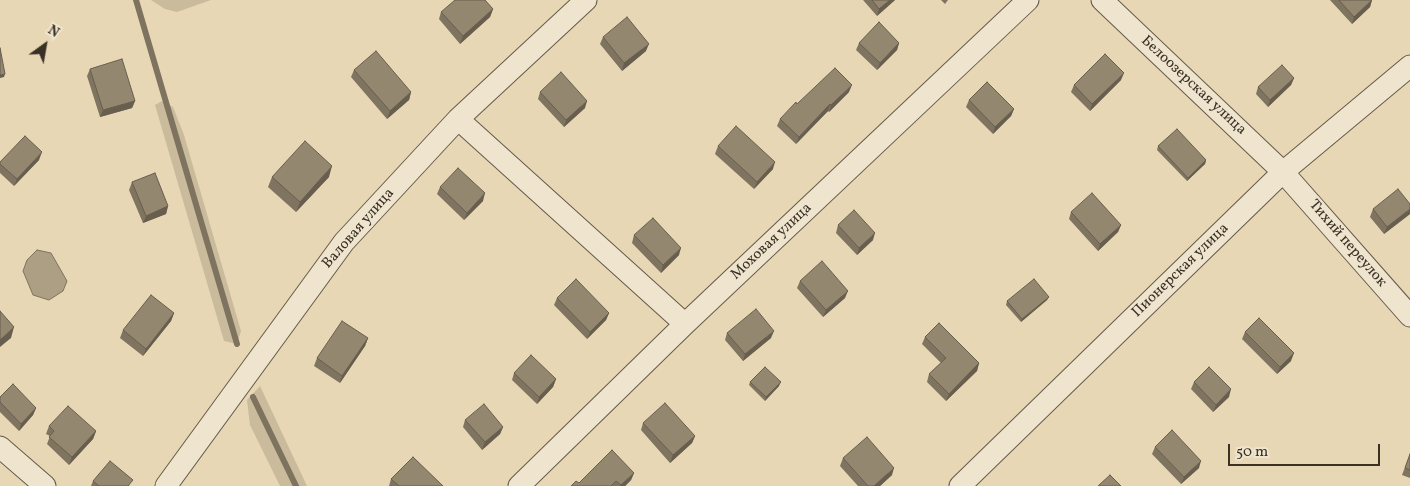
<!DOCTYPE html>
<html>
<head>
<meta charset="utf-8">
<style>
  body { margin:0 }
  #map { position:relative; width:1410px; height:486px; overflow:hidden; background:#e7d7b5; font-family:Vollkorn,serif }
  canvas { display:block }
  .north { position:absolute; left:20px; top:20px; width:50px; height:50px; -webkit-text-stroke:4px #efe5cf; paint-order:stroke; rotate:32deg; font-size:14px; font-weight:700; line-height:20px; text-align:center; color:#3a3125 }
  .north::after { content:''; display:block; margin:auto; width:18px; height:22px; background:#3a3125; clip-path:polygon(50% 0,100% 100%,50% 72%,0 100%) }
  .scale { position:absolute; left:1228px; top:444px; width:152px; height:22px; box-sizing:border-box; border:2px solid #3a3125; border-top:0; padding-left:6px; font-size:15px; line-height:18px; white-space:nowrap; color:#3a3125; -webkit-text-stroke:4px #efe5cf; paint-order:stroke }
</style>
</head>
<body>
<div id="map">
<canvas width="1410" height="486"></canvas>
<div class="north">N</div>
<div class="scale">50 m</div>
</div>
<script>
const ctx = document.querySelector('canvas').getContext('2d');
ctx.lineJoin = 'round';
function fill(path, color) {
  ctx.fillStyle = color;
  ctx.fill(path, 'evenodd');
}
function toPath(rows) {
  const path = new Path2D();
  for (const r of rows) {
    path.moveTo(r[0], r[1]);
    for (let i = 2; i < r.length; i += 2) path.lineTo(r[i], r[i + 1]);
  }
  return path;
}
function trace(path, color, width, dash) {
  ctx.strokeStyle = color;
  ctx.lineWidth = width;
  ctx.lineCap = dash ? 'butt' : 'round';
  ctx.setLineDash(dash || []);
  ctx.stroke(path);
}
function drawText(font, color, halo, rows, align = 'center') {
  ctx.font = font + ' Vollkorn,serif';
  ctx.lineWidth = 4.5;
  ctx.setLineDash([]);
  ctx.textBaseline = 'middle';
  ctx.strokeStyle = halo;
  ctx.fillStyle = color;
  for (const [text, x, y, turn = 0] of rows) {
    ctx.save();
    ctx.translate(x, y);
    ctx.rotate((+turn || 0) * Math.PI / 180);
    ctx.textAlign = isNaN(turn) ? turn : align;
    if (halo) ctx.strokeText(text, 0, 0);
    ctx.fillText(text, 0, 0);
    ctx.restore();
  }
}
fill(toPath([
  [151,0,211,0,177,12,165,9],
  [162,101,173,107,184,135,241,331,237,344,224,341,155,105],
  [260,386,307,486,280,486,250,425,247,400]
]), '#cabb9d');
const water = toPath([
  [37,250,51,253,67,281,63,291,49,300,33,295,23,271,27,260,37,250]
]);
fill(water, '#ac9f84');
trace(water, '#7e735e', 1);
trace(toPath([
  [136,0,237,344],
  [253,397,296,486]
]), '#7e735e', 6);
const minor = toPath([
  [1102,0,1283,172,1410,316],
  [458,119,685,324],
  [0,447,45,486],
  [166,486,344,242,458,119,586,0],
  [519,486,685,324,1028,0],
  [960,486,1283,172,1410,66]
]);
trace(minor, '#655a49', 23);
trace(minor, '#efe5cf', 21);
fill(toPath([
  [863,0,895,0,877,16],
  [941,0,948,0,945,4],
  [1330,0,1372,0,1370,7,1352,24],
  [493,9,490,17,460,44,439,19,441,12],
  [603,37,646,51,622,71,600,44],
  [859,43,899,43,897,50,877,70,856,50],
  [90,69,135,101,132,108,100,117,87,76],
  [354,70,411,92,409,100,387,119,351,77],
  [1294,78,1291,85,1268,107,1256,94,1258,87],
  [1121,80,1090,111,1071,92,1074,85],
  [540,92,585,108,564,127,538,99],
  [849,92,829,112,828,111,796,144,777,126,780,119,797,104],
  [969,100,1014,109,1011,116,993,134,966,107],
  [718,146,773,169,754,189,715,154],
  [1158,146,1206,160,1205,164,1187,181,1157,150],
  [39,160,14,186,0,173,0,162],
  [272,177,329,177,296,212,268,187],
  [132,182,168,206,166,214,143,223,129,190],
  [440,187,483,201,464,220,437,194],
  [1373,209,1410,214,1384,234,1370,217],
  [1071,212,1121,225,1118,232,1098,251,1069,219],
  [838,225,873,240,857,255,836,233],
  [634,235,679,255,661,273,632,243],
  [800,281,845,298,823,317,797,288],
  [1049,297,1047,300,1021,322,1006,305,1007,301],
  [557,298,609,313,606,320,587,339,554,305],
  [174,313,171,321,143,356,120,338,123,330],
  [1245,332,1291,361,1277,374,1242,339],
  [727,333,771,338,743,361,725,340],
  [925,337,979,363,977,371,946,401,927,382,929,374,941,363,922,344],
  [368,338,365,346,340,383,314,366,317,358],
  [514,373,556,379,553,387,537,404,512,380],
  [750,382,779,386,765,401,749,385],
  [1194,382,1229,397,1213,412,1191,389],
  [0,397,36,408,33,415,19,431,0,412],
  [465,420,503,427,500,434,482,450,463,427],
  [643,423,695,436,692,443,670,463,641,430],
  [49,426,96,431,93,439,69,465,47,444,50,436,46,434],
  [1155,447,1199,468,1181,484,1152,454],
  [1410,454,1410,478,1402,475],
  [843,458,892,475,880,486,858,486,840,466],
  [634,473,631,480,625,486,571,486,579,483],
  [391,479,443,486,389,486],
  [93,481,131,486,91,486]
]), '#7f7460');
fill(toPath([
  [890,0,895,0,877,16,879,9],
  [1372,0,1370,7,1352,24,1354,17],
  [493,9,490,17,460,44,463,36],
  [899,43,897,50,877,70,880,63],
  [649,44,646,51,622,71,624,63],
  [1124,73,1121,80,1090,111,1092,104],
  [5,74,4,77,0,78,0,75],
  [1294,78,1291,85,1268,107,1270,100],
  [852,85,849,92,829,112,831,105],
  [411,92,409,100,387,119,390,111],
  [135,101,132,108,100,117,103,110],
  [587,101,585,108,564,127,566,120],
  [830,104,828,111,796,144,799,137],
  [1014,109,1011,116,993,134,995,127],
  [42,152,39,160,14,186,17,179],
  [1206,160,1205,164,1187,181,1188,178],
  [775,162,773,169,754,189,757,182],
  [332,166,329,177,296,212,300,202],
  [485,193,483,201,464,220,467,213],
  [168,206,166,214,143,223,146,216],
  [1410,209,1410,214,1384,234,1387,227],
  [1121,225,1118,232,1098,251,1100,244],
  [875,233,873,240,857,255,859,248],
  [681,248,679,255,661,273,663,265],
  [848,291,845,298,823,317,826,310],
  [1049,297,1047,300,1021,322,1022,319],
  [174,313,171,321,143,356,146,349],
  [609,313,606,320,587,339,590,332],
  [14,327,11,338,0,347,0,340],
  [774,331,771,338,743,361,745,354],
  [368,338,365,346,340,383,342,376],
  [1294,353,1291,361,1277,374,1280,367],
  [979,363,977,371,946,401,949,394],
  [556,379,553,387,537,404,539,397],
  [781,382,779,386,765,401,766,397],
  [1231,389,1229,397,1213,412,1216,405],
  [36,408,33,415,19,431,21,424],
  [503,427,500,434,482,450,485,442],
  [96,431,93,439,69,465,72,457],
  [695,436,692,443,670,463,673,455],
  [1201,461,1199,468,1181,484,1184,477],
  [894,468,892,475,880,486,874,486],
  [634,473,631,480,625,486,620,486]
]), '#685e4e');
const building = toPath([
  [455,0,485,0,493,9,463,36,441,12,455,0],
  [872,0,890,0,879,9,872,0],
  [1339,0,1372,0,1354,17,1339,0],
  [627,17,649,44,624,63,603,37,627,17],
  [879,22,899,43,880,63,859,43,879,22],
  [0,48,5,74,0,75,0,48],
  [376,51,411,92,390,111,354,70,376,51],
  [1105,54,1124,73,1092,104,1074,85,1105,54],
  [122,59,135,101,103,110,90,69,122,59],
  [1282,65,1294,78,1270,100,1258,87,1282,65],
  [835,68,852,85,831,105,830,104,799,137,780,119,796,102,797,104,835,68],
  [561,72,587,101,566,120,540,92,561,72],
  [987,82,1014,109,995,127,969,100,987,82],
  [736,126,775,162,757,182,718,146,736,126],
  [1177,129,1206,160,1188,178,1158,146,1177,129],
  [25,136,42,152,17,179,0,164,0,162,25,136],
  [305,141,332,166,300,202,272,177,305,141],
  [458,168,485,193,467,213,440,187,458,168],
  [155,173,168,206,146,216,132,182,155,173],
  [1398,189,1410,204,1410,209,1387,227,1373,209,1398,189],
  [1092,193,1121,225,1100,244,1071,212,1092,193],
  [854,210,875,233,859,248,838,225,854,210],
  [653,218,681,248,663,265,634,235,653,218],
  [822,261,848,291,826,310,800,281,822,261],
  [576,279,609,313,590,332,557,298,576,279],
  [1034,279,1049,297,1022,319,1007,301,1034,279],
  [151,295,174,313,146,349,123,330,151,295],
  [756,309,774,331,745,354,727,333,756,309],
  [0,311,14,327,0,340,0,311],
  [1259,318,1294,353,1280,367,1245,332,1259,318],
  [342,321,368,338,342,376,317,358,342,321],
  [939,323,979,363,949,394,929,374,946,358,925,337,939,323],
  [531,355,556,379,539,397,514,373,531,355],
  [765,367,781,382,766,397,750,382,765,367],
  [1209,367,1231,389,1216,405,1194,382,1209,367],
  [13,384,36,408,21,424,0,402,0,397,13,384],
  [665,403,695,436,673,455,643,423,665,403],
  [484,404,503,427,485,442,465,420,484,404],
  [68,406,96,431,72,457,49,437,54,431,49,426,68,406],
  [1172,430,1201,461,1184,477,1155,447,1172,430],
  [867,437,894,468,874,486,868,486,843,458,867,437],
  [612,450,634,473,621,485,616,481,611,486,571,486,576,481,579,483,612,450],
  [1410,454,1410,470,1405,468,1410,454],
  [413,457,443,486,399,486,391,479,413,457],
  [110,461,133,480,128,486,99,486,93,481,110,461],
  [1110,475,1121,486,1098,486,1110,475]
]);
fill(building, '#948770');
trace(building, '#685e4e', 1);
drawText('15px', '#3a3125', '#efe5cf', [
  ["Белоозерская улица",1193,86,43],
  ["Валовая улица",359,229,-49],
  ["Моховая улица",772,242,-43],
  ["Тихий переулок",1347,244,49],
  ["Пионерская улица",1181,271,-44]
]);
</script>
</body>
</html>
